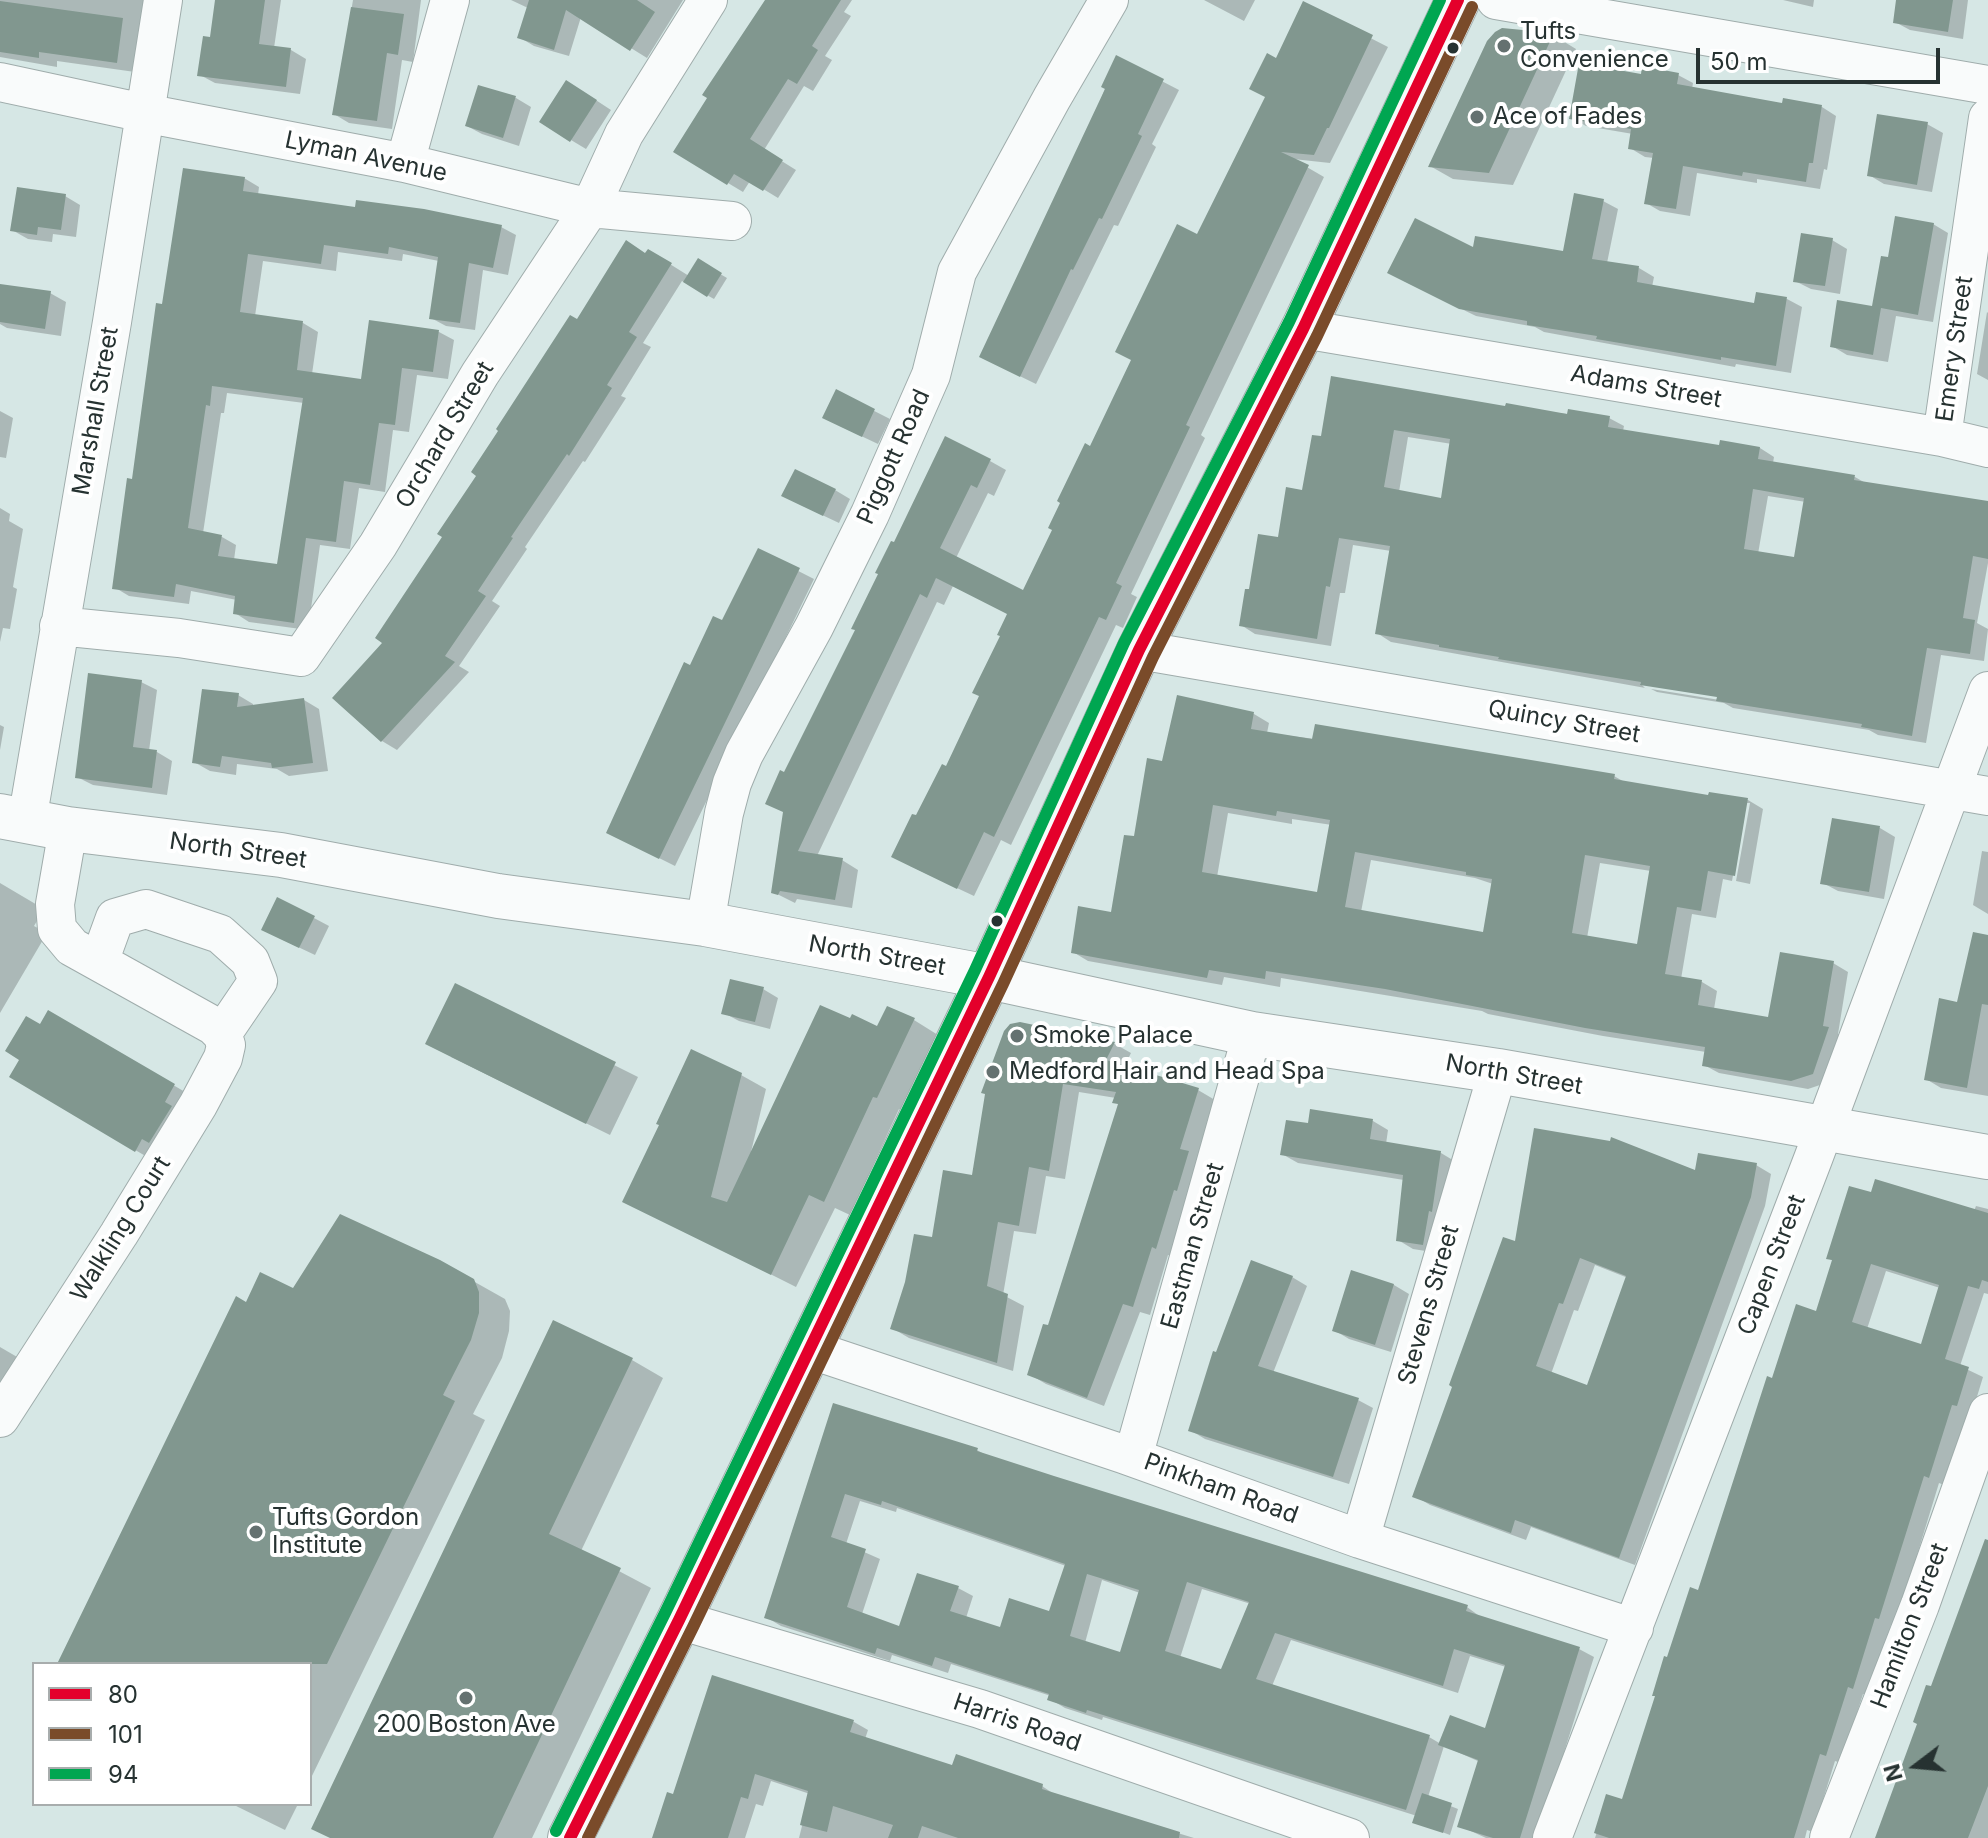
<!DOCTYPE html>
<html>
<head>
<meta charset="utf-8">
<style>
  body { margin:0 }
  #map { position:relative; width:1988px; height:1838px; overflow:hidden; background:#d6e7e5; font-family:Inter,sans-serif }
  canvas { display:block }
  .legend { position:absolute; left:32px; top:1662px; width:280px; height:144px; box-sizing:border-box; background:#fff; border:2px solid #a8adad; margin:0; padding:10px 14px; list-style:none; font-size:24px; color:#263231 }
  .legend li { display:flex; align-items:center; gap:16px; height:40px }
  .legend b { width:40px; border:2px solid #a8adad }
  .north { position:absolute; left:1876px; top:1726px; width:80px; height:80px; -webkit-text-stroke:6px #fff; paint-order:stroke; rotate:254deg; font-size:22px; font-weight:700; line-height:32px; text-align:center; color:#263231 }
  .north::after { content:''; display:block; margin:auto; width:28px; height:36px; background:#263231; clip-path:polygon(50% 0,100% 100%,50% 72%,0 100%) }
  .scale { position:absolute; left:1696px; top:48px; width:244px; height:36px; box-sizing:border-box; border:4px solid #263231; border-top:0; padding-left:10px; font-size:24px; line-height:28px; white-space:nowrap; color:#263231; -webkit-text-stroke:6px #fff; paint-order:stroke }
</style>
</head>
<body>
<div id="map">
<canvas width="1988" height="1838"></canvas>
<ul class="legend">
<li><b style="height:10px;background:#e4002b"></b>80</li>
<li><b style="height:10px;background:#7a4b2a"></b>101</li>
<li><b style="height:10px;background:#00a651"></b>94</li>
</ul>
<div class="north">N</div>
<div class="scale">50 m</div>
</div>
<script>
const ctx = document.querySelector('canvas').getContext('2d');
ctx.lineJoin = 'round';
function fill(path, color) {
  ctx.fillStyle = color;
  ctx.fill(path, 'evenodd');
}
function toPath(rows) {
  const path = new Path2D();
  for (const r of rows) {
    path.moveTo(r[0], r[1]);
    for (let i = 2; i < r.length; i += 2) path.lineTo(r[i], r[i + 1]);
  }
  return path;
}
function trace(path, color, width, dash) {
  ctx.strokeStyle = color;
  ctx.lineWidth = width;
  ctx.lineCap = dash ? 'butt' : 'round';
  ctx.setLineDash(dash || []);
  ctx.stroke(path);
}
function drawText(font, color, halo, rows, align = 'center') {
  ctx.font = font + ' Inter,sans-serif';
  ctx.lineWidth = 8;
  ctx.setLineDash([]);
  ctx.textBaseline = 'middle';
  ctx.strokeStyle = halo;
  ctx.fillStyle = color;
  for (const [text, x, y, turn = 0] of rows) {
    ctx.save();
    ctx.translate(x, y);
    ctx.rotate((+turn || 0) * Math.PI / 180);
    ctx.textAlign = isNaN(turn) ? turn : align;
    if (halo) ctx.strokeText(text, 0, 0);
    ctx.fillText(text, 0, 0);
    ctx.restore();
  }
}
fill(toPath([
  [0,0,146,0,135,72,57,61,57,67,0,57],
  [217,0,281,0,274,48,291,50,306,59,300,94,215,83,200,75,211,39],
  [353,0,421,0,413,62,402,60,392,129,349,123,334,114],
  [511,0,683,0,647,58,581,17,569,56,534,46,519,37,528,8],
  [767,0,852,0,844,12,851,16,825,56,832,60,813,91,804,86,764,150,796,170,778,198,750,181,743,192,728,183],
  [1204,0,1255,0,1244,21],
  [1783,0,1814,0,1813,7],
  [1898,0,1968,0,1963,39,1910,30,1895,22],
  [1304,4,1388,47,1330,163,1293,159,1324,177,1201,435,1205,438,1131,594,1137,597,1123,628,1116,625,1011,845,1001,840,974,896,910,866,917,818,947,768,982,696,1009,614,953,586,944,605,937,602,817,856,842,860,858,870,852,908,797,899,795,903,773,892,785,813,785,774,857,630,895,545,990,461,1006,470,994,496,988,493,956,558,1023,593,1091,448,1267,98,1277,61],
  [1509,30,1553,35,1576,49,1513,185,1453,179,1430,166],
  [1117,58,1179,90,1152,144,1156,147,1118,226,1114,225,1036,384,997,365],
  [1678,75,1693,83,1692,89,1784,105,1785,101,1822,107,1836,116,1827,170,1824,169,1820,189,1757,179,1757,183,1697,173,1690,216,1660,211,1646,203,1654,158,1645,157,1630,148,1633,134,1586,126,1572,118,1642,76],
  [480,87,516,98,531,107,519,146,482,134,467,126],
  [582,91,611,110,586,149,571,140],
  [1927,124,1943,133,1932,192,1884,184,1869,175],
  [244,178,259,187,258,195,501,227,516,235,508,275,483,270,475,330,446,326,431,318,439,261,403,254,402,261,338,252,336,271,263,261,255,316,303,323,318,332,312,374,363,381,371,322,439,332,454,340,448,379,417,375,409,432,393,430,385,492,359,488,350,549,320,545,308,630,249,622,235,613,237,600,191,591,189,604,129,596,114,587,164,306],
  [227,393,304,403,279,566,234,560,236,545,222,537,203,533,221,413,224,413],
  [65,196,80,205,76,237,53,234,52,242,28,239,12,230],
  [1603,201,1618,209,1607,263,1639,268,1654,277,1652,287,1756,305,1787,299,1802,307,1791,373,1736,364,1735,367,1544,332,1535,327,1476,316,1404,281,1475,250,1564,253],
  [1933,224,1948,233,1933,322,1896,316,1888,362,1847,355,1832,346,1874,308,1890,259],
  [1832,240,1847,249,1840,294,1811,289,1795,281],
  [649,251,689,276,698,261,727,278,714,299,682,281,643,343,651,347,621,396,626,398,585,462,583,461,525,547,527,549,492,601,500,606,459,666,469,672,397,750,382,741,385,643,445,536,578,321],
  [0,286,50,293,66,302,61,336,7,328,0,324],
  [1987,312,1988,313,1988,380,1977,374],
  [837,392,890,419,878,444,840,426],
  [1507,408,1609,418,1624,426,1623,431,1721,448,1760,448,1774,457,1773,463,1855,477,1869,485,1988,503,1988,563,1977,623,1988,629,1984,661,1941,655,1926,743,1878,735,1869,730,1733,708,1724,703,1657,692,1651,689,1391,642,1377,633,1391,551,1353,545,1345,593,1340,593,1331,646,1255,634,1241,625,1250,592,1304,492,1323,439],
  [1408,437,1452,444,1442,500,1399,492],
  [1768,496,1806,502,1796,560,1758,554],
  [1640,683,1727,697,1726,701,1645,688],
  [0,411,13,418,6,458,0,457],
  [835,490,850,499,839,523,799,504],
  [0,508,10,514,9,521,23,529,13,587,17,589,10,629,3,628,0,642],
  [759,551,814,579,675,866,623,840,691,667,723,623],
  [141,682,157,690,149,751,157,752,172,761,167,795,93,785,77,777],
  [238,695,253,704,253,707,304,700,319,709,328,771,289,776,277,769,237,764,236,775,210,771,194,762],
  [1179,698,1254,714,1269,723,1267,733,1614,776,1628,784,1710,797,1710,794,1748,800,1763,809,1750,884,1736,881,1750,803,1746,803,1732,881,1723,879,1716,918,1692,914,1681,979,1702,982,1717,991,1714,1009,1770,1019,1833,963,1848,972,1838,1034,1843,1037,1829,1082,1808,1089,1719,1073,1704,1065,1706,1052,1603,1036,1488,1014,1482,1011,1281,978,1280,987,1224,977,1222,985,1088,961,1073,952,1112,914,1135,839,1164,763],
  [1228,813,1292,824,1292,819,1332,825,1319,894,1217,877],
  [1371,860,1475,878,1493,884,1484,935,1361,912],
  [1600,863,1651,871,1639,946,1587,938],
  [0,725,4,727,0,750],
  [1833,820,1880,828,1895,837,1884,899,1838,891,1823,883],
  [1982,851,1988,852,1988,914,1973,905],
  [0,883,44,909,34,926,47,933,0,1013],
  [314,918,329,926,315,955,279,938],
  [1988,978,1988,1096,1941,1088,1926,1079,1959,1004],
  [456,986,638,1077,610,1135,451,1057],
  [763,989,778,998,770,1029,739,1021,724,1013],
  [49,1012,197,1099,159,1164,20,1082,22,1060],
  [914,1020,938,1035,903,1111,899,1109,850,1215,835,1208,796,1287,625,1201,741,1075,766,1089,751,1152,878,1029],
  [1020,1024,1115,1044,1131,1053,1124,1067,1198,1090,1215,1100,1197,1158,1205,1163,1173,1257,1168,1255,1150,1315,1140,1312,1104,1406,1046,1384,1029,1374,1050,1328,1120,1105,1116,1098,1079,1092,1065,1179,1046,1176,1036,1234,1014,1231,1003,1295,1024,1306,1013,1371,909,1338,892,1328,934,1240,973,1178],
  [1373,1121,1388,1130,1386,1144,1441,1153,1456,1162,1438,1253,1413,1249,1398,1240,1404,1180,1298,1163,1282,1154,1309,1125],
  [1756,1165,1771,1174,1765,1206,1635,1565,1531,1527,1526,1540,1430,1505,1415,1496,1516,1244,1696,1173],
  [1595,1265,1628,1278,1589,1388,1551,1374,1574,1310,1578,1311],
  [1872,1195,1974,1211,1976,1206,1988,1209,1988,1294,1984,1293,1960,1366,1983,1377,1972,1413,1968,1412,1944,1485,1939,1483,1895,1627,1891,1625,1869,1696,1863,1694,1841,1763,1835,1761,1813,1832,1807,1830,1805,1838,1595,1838,1608,1797,1623,1801,1669,1660,1699,1592,1774,1381,1817,1313,1834,1261,1828,1258],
  [1886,1271,1940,1288,1922,1346,1867,1329],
  [1352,1272,1394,1285,1409,1294,1391,1352,1349,1339,1334,1330],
  [1292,1277,1307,1286,1273,1373,1358,1400,1373,1408,1349,1484,1205,1439,1190,1430,1217,1355],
  [473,1281,505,1299,510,1311,509,1331,502,1358,473,1414,485,1420,310,1780,310,1664,59,1664,247,1304,294,1291],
  [0,1347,24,1361,0,1410],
  [632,1360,663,1378,581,1551,651,1588,532,1838,331,1838],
  [834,1405,977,1450,989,1457,1467,1607,1482,1618,1579,1649,1594,1657,1537,1838,1486,1838,1460,1826,1480,1762,1444,1746,1428,1797,1458,1809,1450,1835,1415,1822,1417,1816,1103,1717,1102,1720,1065,1708,1050,1699,1051,1696,951,1664,948,1673,892,1655,890,1661,781,1626,766,1617],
  [860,1501,896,1512,897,1508,1066,1566,1050,1614,1001,1629,966,1618,973,1596,958,1588,901,1628,862,1614,880,1559,846,1544],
  [1102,1580,1140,1593,1121,1654,1085,1643],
  [1202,1589,1251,1604,1223,1672,1180,1658],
  [1291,1640,1458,1693,1470,1656,1506,1667,1487,1731,1441,1744,1429,1737,1272,1686],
  [1988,1540,1988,1838,1876,1838],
  [713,1677,854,1722,868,1730,865,1739,953,1767,1042,1786,1057,1796,1194,1838,799,1838,810,1794,771,1781,763,1806,756,1804,745,1838,654,1838,675,1796],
  [232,1804,298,1804,285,1830]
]), '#0003');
fill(toPath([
  [215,0,265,0,259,44,291,48,286,87,197,76,203,36,210,37],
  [529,0,637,0,655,12,630,51,566,10,554,50,517,38],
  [765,0,841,0,812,46,818,50,797,84,788,79,750,139,783,160,763,191,734,174,727,185,673,152,707,98,702,95],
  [1896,0,1953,0,1948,32,1893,23],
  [0,1,123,18,117,63,39,52,39,58,0,52],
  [1303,1,1373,35,1329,128,1327,128,1314,155,1281,152,1309,165,1186,425,1190,427,1116,583,1122,586,1106,620,1099,617,994,837,984,832,957,889,891,857,912,814,916,815,942,764,946,766,979,696,972,693,1000,636,997,635,1007,614,936,578,927,598,920,594,798,851,843,858,835,900,780,891,778,895,771,893,783,812,765,804,780,770,784,772,855,630,851,629,878,574,875,573,891,541,894,542,945,436,991,459,977,488,971,485,940,548,1023,590,1052,530,1048,528,1060,503,1057,501,1085,443,1090,446,1131,360,1115,352,1177,224,1197,234,1265,97,1249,89,1267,53,1276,58],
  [351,7,404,14,398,55,387,53,377,121,332,115],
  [1502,28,1554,33,1489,173,1428,167,1487,41,1495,32],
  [1116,55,1164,79,1138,134,1142,136,1102,219,1099,218,1073,270,1071,269,1020,377,979,357,1105,89,1101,87],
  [1579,63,1641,74,1642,66,1679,73,1677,84,1782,103,1783,98,1822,105,1813,163,1809,163,1806,182,1743,172,1742,176,1683,166,1676,209,1644,204,1653,153,1628,149,1631,129,1569,119],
  [566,80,597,100,570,142,539,122],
  [478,85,516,96,503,138,465,126],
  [1877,114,1928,122,1917,185,1867,176],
  [183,168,245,177,243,191,355,207,356,200,424,209,502,225,493,268,469,263,460,323,429,319,438,257,389,247,388,254,324,245,321,264,248,254,240,312,303,321,297,370,361,379,369,320,439,330,433,372,402,368,395,425,379,423,370,485,344,481,336,542,306,538,294,623,233,614,235,596,176,584,174,597,112,589,127,478,132,479,156,303,162,304],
  [212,386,303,398,277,564,218,556,222,535,188,528,206,405,210,406],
  [17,187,66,194,61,230,38,227,37,235,10,231],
  [1574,193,1604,199,1592,259,1639,266,1637,282,1754,303,1756,292,1787,297,1776,366,1721,357,1721,360,1596,339,1597,336,1527,325,1527,321,1459,309,1387,273,1415,218,1473,247,1475,236,1563,251],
  [1895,216,1934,223,1918,315,1881,308,1873,355,1830,347,1837,300,1872,306,1881,256,1888,257],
  [1801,233,1833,238,1825,286,1793,282],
  [626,240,645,253,648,249,672,263,629,332,637,337,607,385,612,388,569,456,567,454,511,537,513,538,478,591,486,596,445,656,455,662,381,742,332,698,382,643,375,638,442,537,437,534,476,476,471,472,498,431,496,429,570,315,577,319],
  [698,258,722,273,707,297,683,282],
  [0,284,51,291,45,329,0,322],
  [1331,376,1505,406,1506,403,1567,414,1568,409,1610,416,1608,427,1719,445,1720,440,1760,447,1758,459,1855,475,1854,480,1988,501,1988,559,1973,556,1963,618,1975,620,1970,654,1927,648,1912,736,1861,727,1862,724,1716,701,1717,697,1640,685,1641,682,1498,659,1499,657,1439,647,1439,645,1375,634,1390,546,1339,538,1330,587,1326,586,1317,639,1239,626,1245,589,1249,589,1258,534,1278,537,1286,487,1302,490,1312,435,1321,436],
  [1394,430,1450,439,1441,498,1384,487],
  [1753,489,1804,498,1794,557,1744,549],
  [836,389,875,409,862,437,822,418],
  [795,469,836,489,823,516,781,496],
  [758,548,800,568,659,859,606,833,684,662,690,665,713,616,722,620],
  [88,673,142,680,133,747,157,750,152,788,75,778],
  [202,689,239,693,237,707,304,698,313,763,272,768,271,763,222,756,220,767,192,763],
  [1177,695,1254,712,1251,729,1312,739,1315,724,1615,774,1614,779,1708,795,1709,792,1748,798,1735,876,1708,871,1701,911,1677,907,1665,974,1702,980,1698,1005,1768,1017,1780,952,1834,961,1823,1026,1829,1027,1813,1074,1791,1081,1702,1066,1705,1047,1585,1028,1385,989,1266,971,1265,979,1209,970,1207,978,1071,953,1078,906,1111,912,1124,835,1134,836,1147,758,1162,761],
  [1213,805,1276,816,1277,811,1330,820,1317,892,1202,872],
  [1355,852,1466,872,1466,875,1492,879,1483,932,1345,907],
  [1585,855,1650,866,1637,944,1572,933],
  [1832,818,1880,826,1869,892,1820,884],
  [277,897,315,916,299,948,261,930],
  [1973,932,1988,935,1988,1005,1982,1004,1967,1088,1924,1080,1939,998,1957,1002],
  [730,979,764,987,755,1022,721,1014],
  [455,983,616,1062,586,1124,425,1044],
  [820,1005,850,1018,852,1014,877,1026,887,1006,915,1018,877,1098,873,1097,824,1202,809,1195,771,1275,622,1202,659,1125,656,1124,691,1049,742,1073,711,1197,727,1202],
  [48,1010,175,1084,165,1102,172,1106,149,1143,142,1139,135,1152,9,1077,19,1060,5,1051,26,1016,40,1024],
  [1020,1022,1115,1042,1106,1060,1199,1088,1180,1149,1189,1151,1177,1191,1174,1190,1156,1249,1152,1247,1133,1307,1123,1304,1087,1398,1027,1375,1043,1324,1048,1325,1118,1104,1112,1103,1116,1092,1063,1084,1049,1171,1029,1167,1019,1226,998,1222,987,1286,1008,1294,997,1363,890,1329,905,1282,914,1234,932,1237,943,1170,972,1175,985,1094,981,1093,1004,1031,1010,1024],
  [1310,1109,1373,1119,1370,1139,1441,1151,1432,1212,1429,1211,1423,1245,1396,1241,1403,1175,1280,1155,1286,1120,1308,1123],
  [1534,1128,1610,1141,1611,1137,1695,1170,1698,1153,1757,1163,1751,1197,1619,1558,1515,1520,1511,1533,1412,1497,1452,1387,1449,1385,1503,1237,1515,1241],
  [1580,1258,1626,1276,1587,1385,1536,1366,1559,1303,1563,1304],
  [1875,1179,1988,1213,1988,1282,1982,1280,1979,1289,1968,1286,1945,1359,1969,1367,1957,1406,1952,1405,1929,1478,1924,1476,1879,1619,1875,1618,1853,1689,1848,1687,1826,1756,1820,1754,1794,1838,1609,1838,1594,1833,1606,1794,1622,1799,1655,1696,1652,1696,1664,1656,1667,1657,1690,1587,1698,1590,1767,1376,1772,1378,1796,1304,1816,1311,1832,1260,1826,1259,1849,1186,1871,1192],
  [1871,1264,1939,1285,1921,1344,1852,1322],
  [340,1214,440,1260,474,1279,479,1292,479,1313,471,1340,443,1395,455,1401,327,1664,57,1664,236,1296,246,1302,260,1272,293,1288],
  [1251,1260,1293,1276,1258,1366,1359,1398,1333,1477,1188,1431,1213,1351,1216,1352],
  [1351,1270,1394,1284,1375,1345,1332,1331],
  [553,1320,633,1358,549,1534,621,1568,493,1838,330,1838,311,1829],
  [833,1403,978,1448,977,1451,1054,1476,1468,1605,1466,1611,1580,1647,1520,1838,1493,1838,1457,1827,1478,1760,1438,1745,1450,1715,1485,1728,1505,1665,1454,1649,1443,1686,1275,1633,1256,1679,1430,1735,1406,1810,1087,1710,1086,1713,1047,1700,1049,1694,935,1657,932,1666,877,1648,875,1654,764,1618],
  [845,1494,881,1505,882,1501,1065,1564,1049,1611,1009,1598,1000,1627,950,1611,959,1586,917,1573,899,1626,847,1607,866,1549,831,1537],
  [1087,1574,1139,1590,1120,1652,1070,1636],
  [1187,1582,1249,1602,1221,1669,1165,1651],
  [1985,1539,1988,1540,1988,1786,1968,1838,1875,1838,1917,1724,1913,1722,1926,1685,1931,1686],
  [712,1675,854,1720,850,1732,952,1765,956,1754,1043,1784,1042,1789,1180,1832,1179,1838,958,1838,922,1826,918,1838,888,1838,893,1825,833,1806,827,1832,800,1825,808,1791,755,1774,748,1799,741,1797,728,1838,652,1838,667,1792,673,1794],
  [1422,1793,1452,1803,1443,1833,1412,1823]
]), '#81978f');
const minor = toPath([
  [1496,0,1988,85],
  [0,82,144,113,405,163,590,208,732,221],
  [405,163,450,0],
  [1303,329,1942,437,1988,448],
  [1942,437,1988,118],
  [59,626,179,638,301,657,378,545,480,374,590,208,624,134,708,0],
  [1139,650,1988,796],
  [27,821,112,322,163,0],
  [705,924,724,813,732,783,744,754,814,627,870,514,931,375,957,272,1052,98,1109,0],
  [99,962,115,918,146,909,220,934,250,961,258,981,222,1034],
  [809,1349,1123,1454,1360,1539,1634,1628],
  [0,1418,119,1234,198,1105,223,1058,226,1045,222,1034,214,1026,72,947,57,929,55,904,68,829],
  [1133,1457,1252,1034],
  [1360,1539,1498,1071],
  [679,1620,980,1709,1350,1838],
  [1552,1838,1813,1159,1988,691],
  [1829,1838,1920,1605,1988,1413]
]);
const tertiary = toPath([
  [0,816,68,829,281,855,498,896,705,924,989,977,1252,1034,1498,1071,1988,1157]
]);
const secondary = toPath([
  [570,1838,679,1620,989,977,1139,650,1303,329,1458,0]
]);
trace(minor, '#9facab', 40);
trace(tertiary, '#9facab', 46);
trace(secondary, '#9facab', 46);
trace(minor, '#f9fbfb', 38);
trace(tertiary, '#f9fbfb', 44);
trace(secondary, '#f9fbfb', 44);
trace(toPath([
  [570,1838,679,1620,989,977,1139,650,1303,329,1458,0]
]), '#e4002b', 12);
trace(toPath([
  [588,1838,693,1627,1003,984,1153,657,1317,336,1472,7]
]), '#7a4b2a', 12);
trace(toPath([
  [556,1831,665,1613,975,970,1124,643,1289,322,1440,0]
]), '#00a651', 12);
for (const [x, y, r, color] of [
  [1504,46,8,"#647170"],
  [1453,48,7,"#263231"],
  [1477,117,8,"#647170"],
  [997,921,7,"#263231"],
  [1017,1036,8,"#647170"],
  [993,1072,8,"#647170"],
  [256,1532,8,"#647170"],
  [466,1698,8,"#647170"]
]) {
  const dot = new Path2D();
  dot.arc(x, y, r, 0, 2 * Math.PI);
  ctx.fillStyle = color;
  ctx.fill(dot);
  trace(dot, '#fff', 3);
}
drawText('24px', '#263231', '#fff', [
  ["Tufts",1520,32],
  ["Convenience",1520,60],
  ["Ace of Fades",1493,117],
  ["Smoke Palace",1033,1036],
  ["Medford Hair and Head Spa",1009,1072],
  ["Tufts Gordon",272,1518],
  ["Institute",272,1546],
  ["200 Boston Ave",466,1725,"center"]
], 'left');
drawText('24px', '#263231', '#fff', [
  ["Lyman Avenue",366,157,12],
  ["Emery Street",1955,349,-82],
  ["Adams Street",1646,387,10],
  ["Marshall Street",96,411,-80],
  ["Orchard Street",445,435,-59],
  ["Piggott Road",894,457,-66],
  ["Quincy Street",1564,722,10],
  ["North Street",238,851,8],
  ["North Street",877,956,10],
  ["North Street",1514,1075,10],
  ["Walkling Court",121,1229,-58],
  ["Eastman Street",1193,1246,-74],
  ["Capen Street",1772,1265,-69],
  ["Stevens Street",1429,1305,-74],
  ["Pinkham Road",1221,1489,20],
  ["Hamilton Street",1910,1626,-69],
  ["Harris Road",1017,1723,19]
]);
</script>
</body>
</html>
